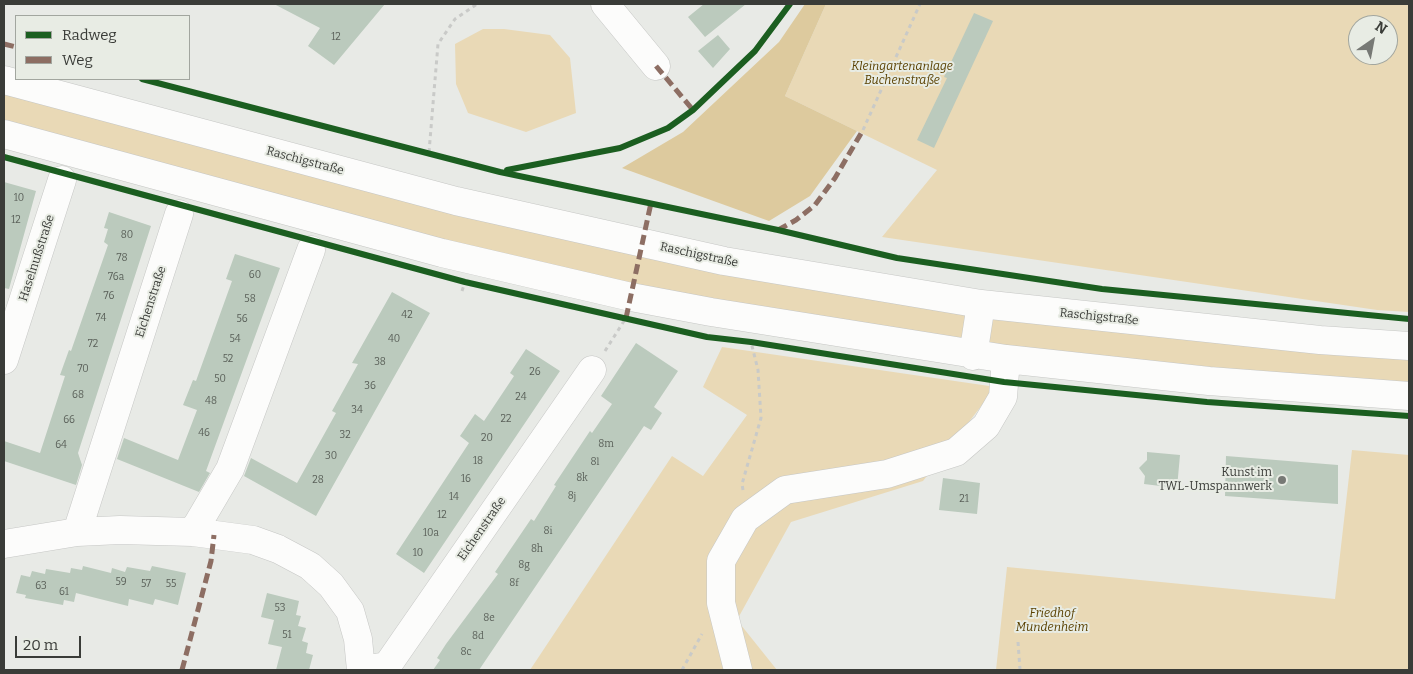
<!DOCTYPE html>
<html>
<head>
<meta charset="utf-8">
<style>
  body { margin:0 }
  #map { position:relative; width:1413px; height:674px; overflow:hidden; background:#e8eae6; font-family:Bitter,serif }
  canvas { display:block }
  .frame { position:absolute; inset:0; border:5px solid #3a3c38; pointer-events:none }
  .legend { position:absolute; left:15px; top:15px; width:175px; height:65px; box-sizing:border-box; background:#e8ece4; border:1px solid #a2a69f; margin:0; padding:6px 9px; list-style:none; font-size:15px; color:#3a3c38 }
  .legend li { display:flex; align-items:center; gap:10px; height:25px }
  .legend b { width:25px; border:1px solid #a2a69f }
  .north { position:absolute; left:1348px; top:15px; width:50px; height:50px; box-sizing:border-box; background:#e8ece4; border:1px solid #a2a69f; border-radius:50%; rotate:33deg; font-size:14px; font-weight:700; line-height:20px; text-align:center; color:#3a3c38 }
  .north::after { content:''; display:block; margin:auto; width:18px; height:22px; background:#777975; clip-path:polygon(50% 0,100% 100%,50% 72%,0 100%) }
  .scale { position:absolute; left:15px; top:636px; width:66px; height:22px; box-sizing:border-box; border:2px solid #3a3c38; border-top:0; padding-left:6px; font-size:15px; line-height:18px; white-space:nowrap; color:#3a3c38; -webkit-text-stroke:4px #e8ece4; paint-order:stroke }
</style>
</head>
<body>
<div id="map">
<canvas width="1413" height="674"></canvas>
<div class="frame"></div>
<ul class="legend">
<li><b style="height:6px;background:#1b5e20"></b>Radweg</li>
<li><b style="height:6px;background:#8d6e63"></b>Weg</li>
</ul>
<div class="north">N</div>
<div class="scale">20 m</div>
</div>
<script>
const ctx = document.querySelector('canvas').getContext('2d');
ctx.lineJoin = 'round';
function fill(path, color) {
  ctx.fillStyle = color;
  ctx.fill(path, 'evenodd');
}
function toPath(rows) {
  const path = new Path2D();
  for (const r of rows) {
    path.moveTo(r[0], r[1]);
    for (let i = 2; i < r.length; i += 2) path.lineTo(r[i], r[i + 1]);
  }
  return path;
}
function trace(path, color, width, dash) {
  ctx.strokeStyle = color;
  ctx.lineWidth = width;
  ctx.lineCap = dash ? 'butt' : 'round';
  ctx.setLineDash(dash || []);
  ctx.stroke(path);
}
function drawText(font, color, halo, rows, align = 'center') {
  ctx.font = font + ' Bitter,serif';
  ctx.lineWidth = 4;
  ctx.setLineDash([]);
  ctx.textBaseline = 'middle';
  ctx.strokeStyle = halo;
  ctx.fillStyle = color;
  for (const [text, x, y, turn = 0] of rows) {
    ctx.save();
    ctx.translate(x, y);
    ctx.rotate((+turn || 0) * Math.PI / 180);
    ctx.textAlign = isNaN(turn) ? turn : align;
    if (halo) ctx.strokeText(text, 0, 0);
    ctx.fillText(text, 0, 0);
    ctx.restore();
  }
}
fill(toPath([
  [826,4,1409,4,1409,312,1377,310,882,237,937,170,785,96],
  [1358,25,1388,25,1388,55,1358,55],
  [483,29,504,29,550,35,570,58,576,113,526,132,468,113,456,84,455,44],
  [4,80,724,261,1409,346,1409,396,711,312,4,134],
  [722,347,996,387,923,481,791,522,737,620,777,670,530,670,672,456,703,476,747,415,703,387],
  [1352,450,1409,455,1409,670,996,670,1007,567,1335,599]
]), '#e9d9b6');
fill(toPath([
  [805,4,826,4,785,96,857,131,810,196,769,221,622,168,683,132,779,42]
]), '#ddca9e');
fill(toPath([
  [274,4,385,4,334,65,308,46,320,28],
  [704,4,746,4,705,37,688,17],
  [974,13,993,21,934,148,917,140,947,78,944,77],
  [718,35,730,49,713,68,698,51],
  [4,182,36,191,9,289,4,288],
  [109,212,151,226,78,453,82,465,76,485,4,461,4,441,40,453,65,376,60,375,69,350,71,351,108,245,104,242,108,229,104,228],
  [235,254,280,268,206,471,210,473,199,492,117,459,124,438,178,460,197,410,183,405,193,380,196,381,232,281,226,279],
  [392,292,430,313,316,516,244,476,251,458,297,483,336,413,332,411,358,364,352,363],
  [636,343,678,371,654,407,662,413,651,430,644,426,479,670,433,670,440,660,437,658,446,644,498,574,495,572,531,519,534,521,556,486,554,485,590,431,592,433,612,404,601,396],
  [526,349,560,371,424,573,396,554,469,443,460,436,475,414,484,421,514,376,510,373],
  [1147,452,1180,455,1177,488,1144,484,1145,476,1139,468,1147,460],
  [1226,456,1338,465,1338,504,1225,496],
  [943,478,980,483,977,514,939,510],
  [83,566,111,573,112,568,125,572,127,567,150,571,152,566,186,573,178,605,155,599,153,605,129,599,128,606,76,593,74,602,64,600,63,605,25,598,26,595,16,593,21,575,30,577,32,571,45,574,46,569,70,573,71,568,82,570],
  [267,593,299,601,296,615,301,616,298,626,306,628,302,641,308,643,306,653,313,655,309,670,276,670,282,647,268,644,274,620,261,617]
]), '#bbcabd');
const minor = toPath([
  [605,4,656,66],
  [4,80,456,201,724,261,981,304,1320,340,1409,346],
  [4,134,442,253,631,297,711,312,1006,359,1209,381,1409,396],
  [973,356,981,304],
  [4,360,62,180],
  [77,532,179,214],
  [193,532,230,469,311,250],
  [4,544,77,532,120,530,193,532,253,540,278,549,310,566,331,585,350,611,358,639,361,670],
  [362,670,387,666,592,370],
  [738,670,721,603,721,561,745,519,785,490,887,474,956,452,986,426,1003,397,1006,359]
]);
trace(minor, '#c6c7c5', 29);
trace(toPath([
  [863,130,920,4],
  [429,152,438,44,455,19,477,4],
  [462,291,465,282],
  [605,351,624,321],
  [743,490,742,484,761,418,758,370,751,342],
  [1018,642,1020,670],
  [682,670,702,634]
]), '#c9cac8', 3, [4, 4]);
trace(minor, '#fcfcfb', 28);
trace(toPath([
  [4,44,16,47],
  [656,66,693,110],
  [778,230,796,220,815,205,835,178,863,130],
  [626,318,651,203],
  [182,670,211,561,214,535]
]), '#8d6e63', 5, [10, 5]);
trace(toPath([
  [142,79,500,172,778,230,897,258,1102,289,1409,319],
  [4,157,465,282,707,337,751,342,1004,382,1207,402,1409,416],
  [507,170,620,148,668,128,693,110,755,51,790,4]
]), '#1b5e20', 6);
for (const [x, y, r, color] of [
  [1282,480,5,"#777975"]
]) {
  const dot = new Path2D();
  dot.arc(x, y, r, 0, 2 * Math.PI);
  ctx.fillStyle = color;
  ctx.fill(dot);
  trace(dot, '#e8ece4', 2);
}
drawText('10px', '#5a6059', null, [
  ["12",336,37],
  ["10",19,198],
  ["12",16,220],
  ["80",127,235],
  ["78",122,258],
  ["60",255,275],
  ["76a",116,277],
  ["76",109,296],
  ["58",250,299],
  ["42",407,315],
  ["74",101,318],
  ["56",242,319],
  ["54",235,339],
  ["40",394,339],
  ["72",93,344],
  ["52",228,359],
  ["38",380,362],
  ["70",83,369],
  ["26",535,372],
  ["50",220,379],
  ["36",370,386],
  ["68",78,395],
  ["24",521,397],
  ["48",211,401],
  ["34",357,410],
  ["22",506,419],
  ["66",69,420],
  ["46",204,433],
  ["32",345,435],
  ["20",487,438],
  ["8m",606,444],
  ["64",61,445],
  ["30",331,456],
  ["18",478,461],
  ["8l",595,462],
  ["8k",582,478],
  ["16",466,479],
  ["28",318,480],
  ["8j",572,496],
  ["14",454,497],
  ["21",964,499],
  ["12",442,515],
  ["8i",548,531],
  ["10a",431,533],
  ["8h",537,549],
  ["10",418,553],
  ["8g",524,565],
  ["59",121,582],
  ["8f",514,583],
  ["57",146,584],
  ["55",171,584],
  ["63",41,586],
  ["61",64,592],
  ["53",280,608],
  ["8e",489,618],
  ["51",287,635],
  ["8d",478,636],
  ["8c",466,652]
]);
drawText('italic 12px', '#5a4100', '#e8ece4', [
  ["Kleingartenanlage",902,67],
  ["Buchenstraße",902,81],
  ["Friedhof",1052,614],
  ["Mundenheim",1052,628]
]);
drawText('12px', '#3a3c38', '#e8ece4', [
  ["Raschigstraße",305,161,15],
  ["Raschigstraße",699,255,12],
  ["Haselnußstraße",37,258,-72],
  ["Eichenstraße",151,302,-72],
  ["Raschigstraße",1099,317,6],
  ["Eichenstraße",482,529,-55]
]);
drawText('12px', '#3a3c38', '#e8ece4', [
  ["Kunst im",1272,473],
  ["TWL-Umspannwerk",1272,487]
], 'right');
</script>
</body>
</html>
